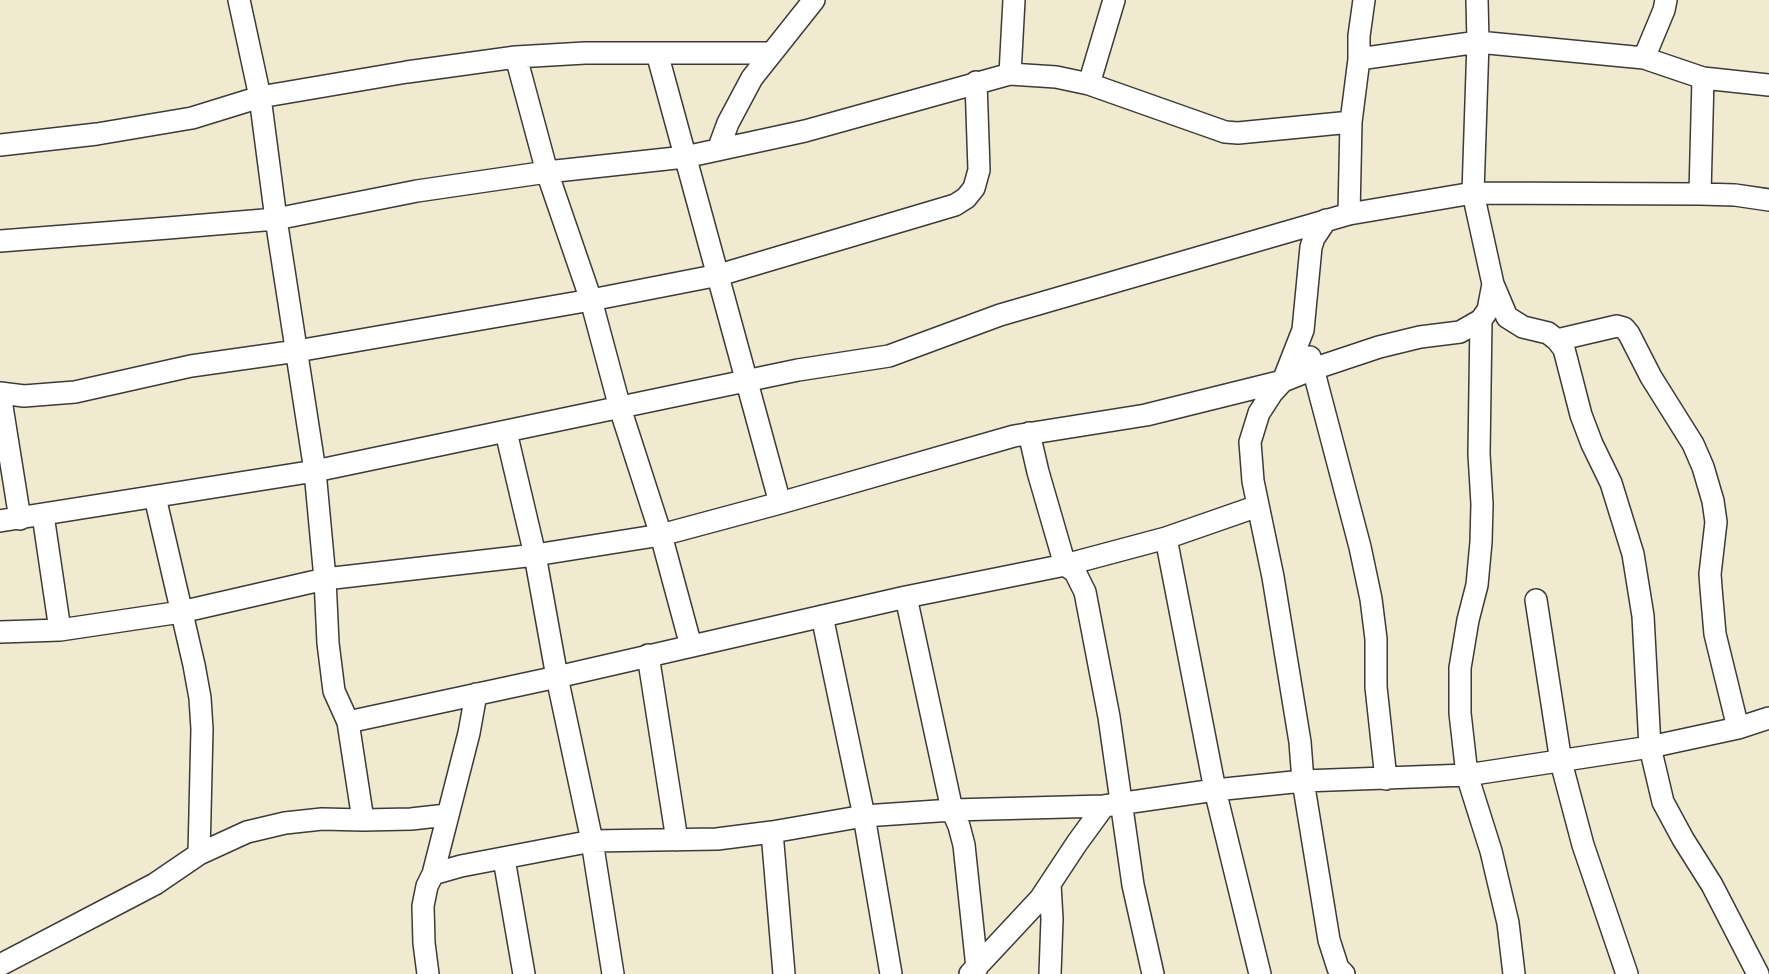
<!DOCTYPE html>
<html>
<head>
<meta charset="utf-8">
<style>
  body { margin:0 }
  canvas { display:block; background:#f0ead1 }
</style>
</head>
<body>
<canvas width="1769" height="974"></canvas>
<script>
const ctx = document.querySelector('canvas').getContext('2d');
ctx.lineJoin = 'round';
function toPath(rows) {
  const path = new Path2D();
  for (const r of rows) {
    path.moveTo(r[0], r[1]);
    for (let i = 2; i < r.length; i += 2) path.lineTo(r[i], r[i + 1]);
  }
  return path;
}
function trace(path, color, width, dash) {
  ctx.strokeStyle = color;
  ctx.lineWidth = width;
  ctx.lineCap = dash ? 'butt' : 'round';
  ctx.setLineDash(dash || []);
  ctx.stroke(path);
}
const minor = toPath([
  [239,0,260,97,276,219,315,471,325,579,328,643,334,691,348,722,363,820],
  [1477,0,1478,42,1473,193,1493,284,1488,310,1481,320,1479,454,1482,504,1481,542,1477,585,1468,620,1460,668,1460,713,1467,775,1491,851,1508,923,1514,974],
  [657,53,780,503],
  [516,57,547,172,591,300,620,408,661,535,691,646],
  [1644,58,1664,10,1666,0],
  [1359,59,1478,42,1644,58,1703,78,1769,85],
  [1010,74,1014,0],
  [1089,84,1114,0],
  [0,145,97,134,192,118,260,97,407,72,516,57,585,53,771,53],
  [718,150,728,123,752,78,814,0],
  [1700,194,1703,78],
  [1349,214,1351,122,1359,59,1359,36,1364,0],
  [1326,220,1314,238,1311,247,1303,330,1283,381,1272,393,1259,413,1250,442,1253,481,1273,577,1300,742,1303,781,1329,940,1338,968,1344,974],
  [0,241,168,228,276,219,417,191,547,172,685,157,805,131,1010,74,1056,77,1089,84,1225,132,1238,133,1351,122],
  [1493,284,1507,317,1523,327,1548,333,1557,340,1564,349,1581,415,1592,444,1611,483,1633,554,1643,616,1650,747,1663,802,1683,839,1712,885,1758,974],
  [1557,340,1617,326,1624,328,1629,334,1651,377,1693,444,1703,467,1713,501,1716,522,1710,574,1711,588,1715,634,1738,728],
  [1310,357,1360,547,1371,599,1376,639,1376,687,1386,779],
  [0,393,24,396,75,392,191,366,297,351,591,300,719,275,955,205,966,198,974,188,979,170,976,82],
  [0,394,20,519],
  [506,432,535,555,557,677,592,841,613,974],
  [1029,433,1038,472,1065,565,1075,572,1085,592,1109,717,1133,885,1153,974],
  [155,497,194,665,200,698,202,729,199,854],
  [43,515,60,630],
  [0,521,315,471,798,370,889,356,1000,315,1349,214,1473,193,1700,194,1735,195,1769,200],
  [1166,538,1215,790,1260,974],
  [906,597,952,810,959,826,964,845,977,968],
  [1536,600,1561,762,1583,845,1627,974],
  [822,616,864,816,891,974],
  [0,632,60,630,181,612,325,579,535,555,661,535,780,503,1014,436,1146,415,1283,381,1313,369,1379,347,1420,337,1460,332,1481,320],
  [648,655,677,840],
  [348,722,557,677,906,597,1065,565,1166,538,1258,506],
  [772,832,784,974],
  [504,859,524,974],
  [433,874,461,866,592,841,717,839,772,832,864,816,952,810,1104,806],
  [1050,884,1052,919,1050,974],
  [0,965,155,884,199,854,247,832,285,823,322,819,363,820,411,819,447,815],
  [428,974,424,943,423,906,427,886,433,874,469,733,476,694],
  [970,974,1040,899,1077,843,1104,806,1215,790,1303,781,1467,775,1650,747,1738,728,1769,718]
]);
trace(minor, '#3c3b37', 24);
trace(minor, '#fff', 21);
</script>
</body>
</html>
